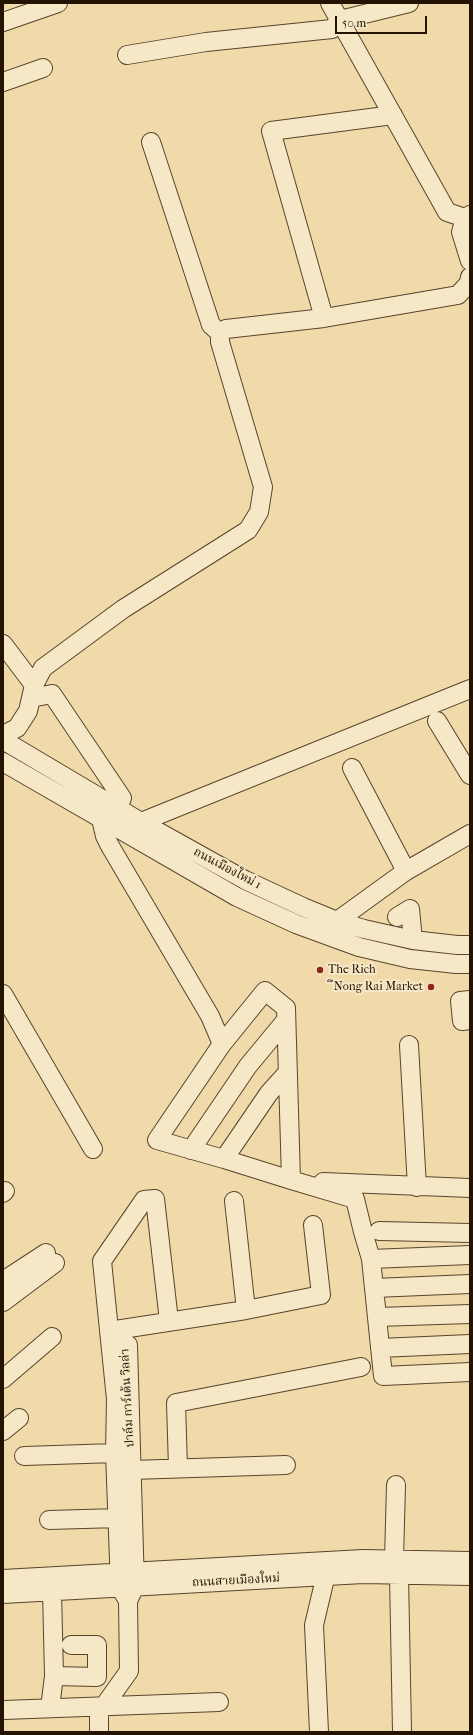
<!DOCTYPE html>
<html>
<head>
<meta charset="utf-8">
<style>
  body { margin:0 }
  #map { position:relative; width:473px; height:1735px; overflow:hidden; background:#f1daa9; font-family:"IM FELL French Canon",serif }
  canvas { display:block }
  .frame { position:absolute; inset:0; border:4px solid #241203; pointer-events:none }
  .scale { position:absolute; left:335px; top:16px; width:92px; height:18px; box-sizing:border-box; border:2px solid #241203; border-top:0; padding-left:5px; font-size:12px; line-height:14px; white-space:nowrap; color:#241203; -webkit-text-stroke:3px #f6e7c7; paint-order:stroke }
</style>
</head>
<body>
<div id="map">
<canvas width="473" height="1735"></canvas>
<div class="frame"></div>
<div class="scale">50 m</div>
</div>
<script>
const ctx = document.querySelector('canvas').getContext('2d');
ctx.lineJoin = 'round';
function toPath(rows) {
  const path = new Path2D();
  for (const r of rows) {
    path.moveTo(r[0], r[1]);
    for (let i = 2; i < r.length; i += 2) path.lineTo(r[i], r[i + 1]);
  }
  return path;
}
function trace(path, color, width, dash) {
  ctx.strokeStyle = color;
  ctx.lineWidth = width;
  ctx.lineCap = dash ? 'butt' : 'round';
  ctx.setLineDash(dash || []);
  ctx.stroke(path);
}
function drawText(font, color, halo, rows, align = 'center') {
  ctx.font = font + ' "IM FELL French Canon","Noto Serif Thai",serif';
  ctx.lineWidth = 4;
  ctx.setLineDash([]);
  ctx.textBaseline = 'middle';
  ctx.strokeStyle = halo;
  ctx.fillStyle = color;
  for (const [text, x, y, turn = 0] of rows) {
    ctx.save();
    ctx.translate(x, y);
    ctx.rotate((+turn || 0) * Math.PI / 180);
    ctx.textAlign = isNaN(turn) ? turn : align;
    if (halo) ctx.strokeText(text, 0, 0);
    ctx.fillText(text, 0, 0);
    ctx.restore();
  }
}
const minor = toPath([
  [330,3,447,212,465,218],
  [3,22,58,3],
  [127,55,206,42,332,29,340,20,409,3],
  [3,82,43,68],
  [470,215,465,218,461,232,470,261],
  [324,318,271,131,393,115],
  [220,333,226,329,324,318,458,295,469,283,470,277],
  [3,644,34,685],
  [31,698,52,694,122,798,118,808],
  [437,721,470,775],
  [3,735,17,728,28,711,34,685,43,668,123,609,248,530,259,512,263,487,220,342,220,333,211,325,151,142],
  [3,740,141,822,245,880,303,907,337,921,364,929,413,940,457,945,470,945],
  [3,762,237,897,296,924,359,947,410,959,456,964,470,964],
  [352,768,406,871],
  [101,819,105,836,110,846,210,1016,222,1044],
  [141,822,470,689],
  [397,917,410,909,413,940],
  [337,921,406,871,470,834],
  [3,994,93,1149],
  [470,1000,460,1001,462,1021,470,1020],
  [409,1045,417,1187],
  [191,1150,248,1066,286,1020],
  [224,1159,269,1093,288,1072],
  [291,1180,286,1008,265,991,222,1044,157,1140,224,1159,291,1180,355,1199,363,1232,371,1259,383,1376,470,1372],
  [323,1182,470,1188],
  [3,1193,5,1191],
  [234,1201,246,1310],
  [379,1231,470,1233],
  [371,1259,470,1255],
  [3,1281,46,1253],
  [374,1288,470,1284],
  [3,1302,55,1263],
  [377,1317,470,1314],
  [109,1331,246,1310,321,1295,313,1225],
  [380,1348,470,1344],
  [3,1379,52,1337],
  [3,1431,19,1418],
  [24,1456,115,1453],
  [178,1468,176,1403,361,1367],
  [120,1471,132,1470,286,1465],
  [49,1520,118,1518],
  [394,1560,396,1485],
  [399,1575,402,1732],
  [3,1579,363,1559,470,1561],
  [3,1594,363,1574,470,1576],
  [128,1601,120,1587,115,1453,116,1399,102,1261,144,1200,155,1199,169,1321],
  [54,1676,97,1677,97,1645,71,1645],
  [50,1708,54,1676,52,1591],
  [4,1710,219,1702],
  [99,1732,99,1713,129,1671,128,1601,135,1586,128,1345,109,1331],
  [319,1732,314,1625,328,1566]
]);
trace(minor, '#57442c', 20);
trace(minor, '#f6e7c7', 18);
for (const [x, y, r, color] of [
  [320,970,4,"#8f2418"],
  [431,987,4,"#8f2418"]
]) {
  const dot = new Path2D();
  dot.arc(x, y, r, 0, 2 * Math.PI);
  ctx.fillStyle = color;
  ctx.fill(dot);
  trace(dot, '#f6e7c7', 1.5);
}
drawText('12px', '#241203', '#f6e7c7', [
  ["ถนนเมืองใหม่ 1",227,869,28],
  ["ปาล์ม การ์เด้น วิลล่า",128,1398,-93],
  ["ถนนสายเมืองใหม่",236,1581,-3]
]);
drawText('12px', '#241203', '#f6e7c7', [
  ["The Rich",328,970],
  ["ืNong Rai Market",423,987,"right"]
], 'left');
</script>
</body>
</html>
